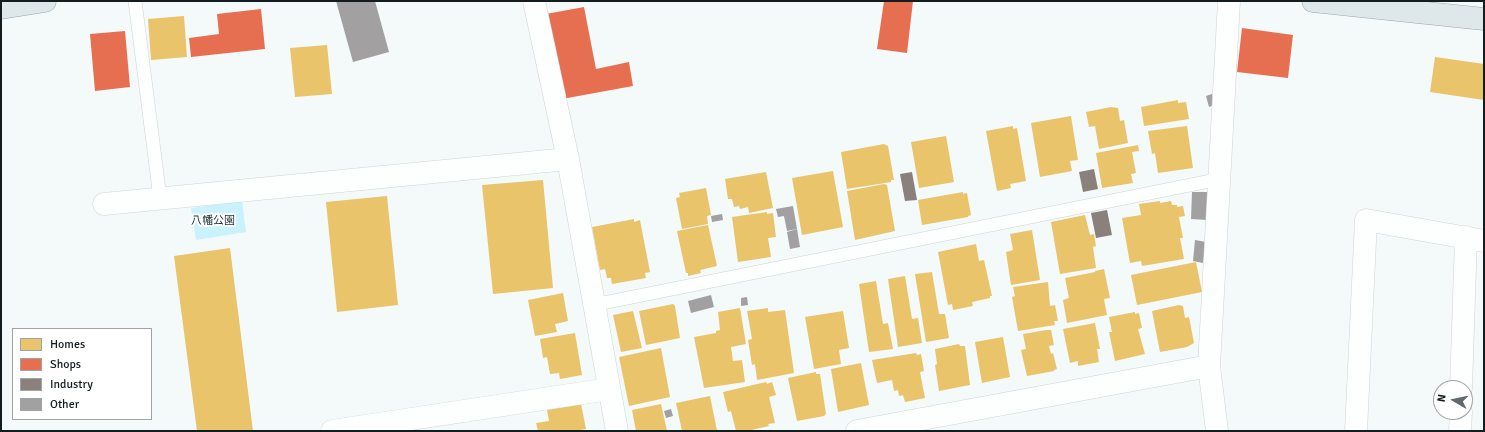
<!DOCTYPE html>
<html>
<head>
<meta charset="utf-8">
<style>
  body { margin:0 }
  #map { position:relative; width:1485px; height:432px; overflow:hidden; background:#f4f9fa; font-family:Signika,sans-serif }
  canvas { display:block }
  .frame { position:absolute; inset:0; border:2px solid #131c1f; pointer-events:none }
  .legend { position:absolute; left:12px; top:328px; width:140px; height:92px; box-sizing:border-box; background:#fff; border:1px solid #a1a4a5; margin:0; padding:5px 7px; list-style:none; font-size:12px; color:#131c1f }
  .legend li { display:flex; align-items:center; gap:8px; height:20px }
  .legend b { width:20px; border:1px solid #a1a4a5 }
  .north { position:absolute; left:1433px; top:380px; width:40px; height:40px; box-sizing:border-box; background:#fff; border:1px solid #a1a4a5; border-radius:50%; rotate:279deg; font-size:11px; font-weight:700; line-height:16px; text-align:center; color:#131c1f }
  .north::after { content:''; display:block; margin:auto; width:14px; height:18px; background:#62696c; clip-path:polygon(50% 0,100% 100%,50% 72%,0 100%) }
</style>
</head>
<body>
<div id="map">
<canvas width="1485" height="432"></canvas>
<div class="frame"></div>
<ul class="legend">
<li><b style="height:11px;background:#e9c46a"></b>Homes</li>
<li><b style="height:11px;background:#e76f51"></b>Shops</li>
<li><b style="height:11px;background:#8a817c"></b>Industry</li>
<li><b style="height:11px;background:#a2a0a1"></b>Other</li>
</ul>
<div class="north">N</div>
</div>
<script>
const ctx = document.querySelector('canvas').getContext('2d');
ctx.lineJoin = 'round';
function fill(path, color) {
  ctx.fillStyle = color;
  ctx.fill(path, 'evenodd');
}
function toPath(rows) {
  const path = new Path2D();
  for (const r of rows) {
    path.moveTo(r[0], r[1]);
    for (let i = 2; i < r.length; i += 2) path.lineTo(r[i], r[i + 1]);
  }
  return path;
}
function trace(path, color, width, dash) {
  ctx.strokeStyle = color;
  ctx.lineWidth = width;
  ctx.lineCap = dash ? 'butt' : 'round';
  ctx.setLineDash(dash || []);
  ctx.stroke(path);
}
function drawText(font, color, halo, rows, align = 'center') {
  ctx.font = font + ' Signika,"Noto Sans JP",sans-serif';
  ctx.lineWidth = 4;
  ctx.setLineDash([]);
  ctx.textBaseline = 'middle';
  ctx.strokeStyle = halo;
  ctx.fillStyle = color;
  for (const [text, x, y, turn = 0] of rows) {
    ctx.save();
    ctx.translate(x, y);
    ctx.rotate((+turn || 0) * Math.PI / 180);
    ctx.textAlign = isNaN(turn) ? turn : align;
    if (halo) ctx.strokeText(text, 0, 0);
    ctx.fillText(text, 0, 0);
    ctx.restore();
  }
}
fill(toPath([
  [242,201,246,232,196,240,191,208]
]), '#c9f2fc');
fill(toPath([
  [184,16,187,57,151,60,148,19],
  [327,45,332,94,295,97,290,48],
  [1435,57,1484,64,1484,100,1430,92],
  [1178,100,1178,103,1186,102,1189,119,1144,126,1141,107],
  [1111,107,1118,108,1120,121,1124,120,1128,143,1099,149,1095,126,1089,127,1086,112],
  [1071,116,1078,160,1070,161,1072,171,1040,177,1031,123],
  [1013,126,1013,129,1017,128,1026,181,1010,184,1011,188,997,191,986,131],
  [1187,126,1193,168,1158,173,1155,153,1152,154,1148,131],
  [946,136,954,182,919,188,911,142],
  [884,144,888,146,894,180,891,180,891,182,847,189,841,152],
  [1138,145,1139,151,1132,152,1136,173,1131,174,1133,183,1102,188,1096,153],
  [833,171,843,227,802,235,792,178],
  [766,172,773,208,749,213,748,207,740,209,739,206,734,207,732,199,728,199,725,179],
  [543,180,553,288,493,294,482,185],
  [884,184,887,185,895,231,855,240,847,191],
  [706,188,711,215,707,216,708,224,682,229,676,198,680,197,679,193],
  [963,192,963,194,967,193,971,215,968,216,968,217,922,225,918,200],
  [387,196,398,305,337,312,326,202],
  [1160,201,1160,203,1171,201,1172,205,1177,205,1177,207,1183,206,1185,216,1179,217,1183,238,1180,238,1184,259,1142,266,1141,261,1130,263,1122,218,1141,215,1139,204],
  [767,212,767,214,773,213,776,237,768,238,771,257,738,262,732,217],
  [1085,215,1090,235,1094,234,1096,246,1093,247,1096,268,1060,274,1051,222],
  [634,219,634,222,640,220,650,272,645,273,646,278,612,284,611,278,607,278,605,269,600,270,592,227],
  [708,225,717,266,700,270,701,273,688,276,688,273,686,273,677,231],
  [1032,230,1040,280,1011,285,1006,252,1013,250,1010,234],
  [976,244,979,261,984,260,992,296,990,296,990,298,972,302,973,306,953,310,952,304,948,305,938,252],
  [230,248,253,431,197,431,174,256],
  [1196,262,1202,292,1137,305,1131,275],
  [1104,269,1110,298,1104,299,1107,315,1067,323,1063,300,1069,298,1065,278,1095,272,1095,271],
  [932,272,939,314,945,314,949,338,926,342,915,274],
  [905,276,912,319,918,318,922,343,898,347,888,279],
  [876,281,883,324,888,323,893,349,869,352,859,284],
  [1048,282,1050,306,1055,305,1058,321,1054,321,1055,325,1018,331,1012,297,1015,296,1013,287],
  [563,293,568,321,555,324,557,332,535,336,528,300],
  [673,304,675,306,680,338,646,345,639,311],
  [1179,305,1183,306,1185,318,1189,317,1194,343,1187,347,1160,352,1152,311],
  [740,308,746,344,731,347,733,361,742,360,745,382,704,388,694,337,716,333,716,331,720,330,718,312],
  [768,308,768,312,785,310,794,373,757,380,755,364,752,365,748,340,752,339,747,311],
  [633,311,642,348,621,352,613,315],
  [843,311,849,348,839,350,841,364,814,369,805,317],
  [1135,312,1135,314,1139,313,1142,328,1138,329,1145,354,1115,361,1109,332,1112,332,1109,317],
  [1095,323,1100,349,1097,349,1099,362,1078,366,1078,361,1070,363,1063,329],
  [1046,330,1051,330,1054,345,1049,346,1051,354,1053,353,1057,369,1054,370,1054,371,1027,376,1021,350,1026,349,1023,334],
  [575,333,582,375,560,379,559,373,550,374,547,357,543,358,540,339],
  [1003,337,1010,377,982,383,975,342],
  [959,344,960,346,965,346,970,385,939,391,935,365,937,364,935,349],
  [661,348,670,397,629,406,619,357],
  [916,353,917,355,921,354,924,371,920,372,925,398,905,402,903,395,899,396,898,390,894,391,892,380,877,383,872,360],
  [861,363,869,405,838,412,831,369],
  [816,372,816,374,820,374,826,414,824,416,797,421,788,378],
  [766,382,767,384,772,382,776,395,769,397,775,423,768,424,769,426,747,431,736,431,731,411,728,412,723,392],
  [710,396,717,431,682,431,676,403],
  [581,404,586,429,575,431,538,431,536,423,549,421,547,410],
  [661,404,667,431,636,431,632,410]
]), '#e9c46a');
fill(toPath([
  [884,1,913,1,907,53,877,49],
  [584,7,596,69,629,62,633,86,562,99,546,14],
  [261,9,265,49,191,57,189,38,219,34,217,14],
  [1242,28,1293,35,1288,78,1237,72],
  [125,31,130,87,95,91,90,34]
]), '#e76f51');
fill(toPath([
  [1094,169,1098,189,1083,192,1079,172],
  [912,172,917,200,905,201,900,174],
  [1107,210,1112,235,1096,238,1091,213]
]), '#8a817c');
fill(toPath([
  [336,1,375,1,389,52,353,62],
  [1212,94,1214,105,1209,107,1206,96],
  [1192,192,1207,192,1207,220,1191,219],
  [793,206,797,229,787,231,784,216,778,217,776,209],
  [722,214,723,220,712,222,711,216],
  [797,229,800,247,790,249,787,232],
  [1195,240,1206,242,1203,263,1193,261],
  [711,295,714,307,691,313,688,301],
  [747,297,748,305,741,306,741,298],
  [671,409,673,416,666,418,664,411]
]), '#a2a0a1');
const service = toPath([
  [135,1,160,198],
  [593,305,1220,179]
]);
const minor = toPath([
  [534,1,568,159,617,431],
  [104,204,568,159],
  [1461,388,1466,237],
  [332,431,609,389],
  [857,431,1209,366],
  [1217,431,1209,366,1229,1],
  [1356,431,1366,220,1484,241],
  [1460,431,1461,412]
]);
const primary = toPath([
  [1313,1,1484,19],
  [1,8,45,1]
]);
trace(service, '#ced4d6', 14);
trace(minor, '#ced4d6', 23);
trace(primary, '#97a9ac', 23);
trace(service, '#fdfefe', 13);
trace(minor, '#fdfefe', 22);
trace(primary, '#dee7e9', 22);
drawText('11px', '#1a3238', '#fff', [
  ["八幡公園",213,221]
]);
</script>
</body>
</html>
